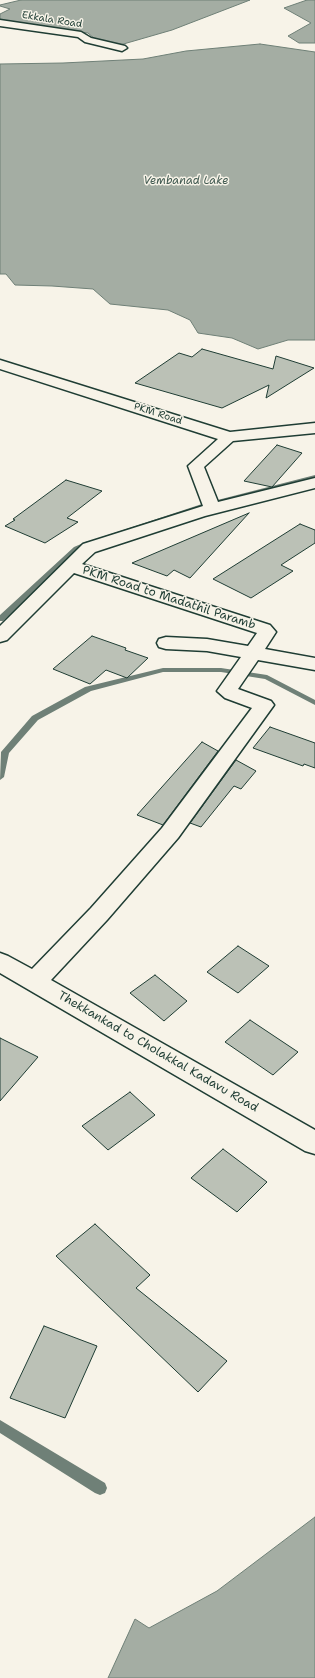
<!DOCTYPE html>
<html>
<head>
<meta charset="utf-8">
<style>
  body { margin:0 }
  canvas { display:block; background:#f7f3e8 }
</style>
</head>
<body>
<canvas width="315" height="1678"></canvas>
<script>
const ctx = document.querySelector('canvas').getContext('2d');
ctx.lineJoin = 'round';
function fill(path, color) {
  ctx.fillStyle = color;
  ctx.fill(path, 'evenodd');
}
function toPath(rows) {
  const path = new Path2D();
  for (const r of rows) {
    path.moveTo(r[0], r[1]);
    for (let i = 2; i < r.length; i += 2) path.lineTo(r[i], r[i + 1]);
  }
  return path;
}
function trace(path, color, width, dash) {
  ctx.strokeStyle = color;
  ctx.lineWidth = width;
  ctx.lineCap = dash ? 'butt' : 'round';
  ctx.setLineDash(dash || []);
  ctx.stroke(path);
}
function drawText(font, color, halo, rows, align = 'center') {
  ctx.font = font + ' "Shantell Sans",sans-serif';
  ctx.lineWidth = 3;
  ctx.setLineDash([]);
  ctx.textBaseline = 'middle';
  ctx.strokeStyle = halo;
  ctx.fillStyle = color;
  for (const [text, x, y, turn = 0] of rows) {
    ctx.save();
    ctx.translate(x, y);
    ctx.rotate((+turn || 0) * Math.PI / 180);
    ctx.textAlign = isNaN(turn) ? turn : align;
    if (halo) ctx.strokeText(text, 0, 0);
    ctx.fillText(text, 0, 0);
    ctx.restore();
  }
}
const water = toPath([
  [21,0,250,0,172,30,120,45,96,40,88,33,0,21,0,14,10,9,0,6,0,5,21,0],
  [307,0,315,0,315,43,299,43,288,36,311,23,284,8,307,0],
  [260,44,315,52,315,340,288,340,258,349,232,338,198,333,190,320,168,310,110,304,93,289,52,286,15,285,6,274,0,274,0,64,63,63,143,59,186,51,260,44],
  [315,1517,315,1678,108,1678,135,1619,149,1628,217,1591,315,1517]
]);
fill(water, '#a4ada3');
trace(water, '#6f8077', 1);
fill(toPath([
  [315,475,315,479,206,506,108,538,106,539,102,537,202,504,315,475],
  [88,541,90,542,90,544,80,551,3,621,0,621,0,615,74,547,88,541],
  [163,668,221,668,267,675,315,700,315,705,265,679,221,672,163,672,91,691,38,720,9,753,4,777,0,780,1,752,32,716,85,687,163,668],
  [0,1420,105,1483,107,1488,105,1493,100,1495,95,1493,0,1433,0,1420]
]), '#6f8077');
const building = toPath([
  [202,349,273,369,276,356,314,368,266,398,269,385,222,408,135,383,179,353,192,357,202,349],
  [277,445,302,453,272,487,244,481,277,445],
  [66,480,102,491,67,518,78,522,45,543,5,526,15,520,13,519,66,480],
  [249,513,190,578,174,570,167,576,132,563,249,513],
  [300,524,315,530,315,543,281,565,293,571,251,598,213,579,300,524],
  [92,636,126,648,125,650,148,658,127,678,106,670,90,684,53,669,92,636],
  [270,727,315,743,315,768,304,764,303,766,253,748,270,727],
  [202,742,218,751,163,825,137,815,202,742],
  [236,760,256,771,241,789,234,786,201,827,190,823,236,760],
  [238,946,269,966,238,993,207,972,238,946],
  [155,975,187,1001,164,1021,130,993,155,975],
  [250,1020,298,1052,273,1075,225,1042,250,1020],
  [0,1038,38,1057,0,1101,0,1038],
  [130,1092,155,1115,108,1150,82,1126,130,1092],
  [223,1149,267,1182,237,1212,191,1178,223,1149],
  [95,1224,150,1275,136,1288,227,1361,198,1392,56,1256,95,1224],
  [44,1326,97,1346,65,1418,10,1398,44,1326]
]);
fill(building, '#bbc1b6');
trace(building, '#1f3d34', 1);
const street = toPath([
  [0,20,81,32,91,38,125,46,127,48,122,51,85,42,78,37,0,26,0,20],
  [0,360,230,432,315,423,315,433,233,441,204,467,218,502,315,478,315,488,205,516,95,552,82,564,270,625,276,632,265,649,315,658,315,670,258,660,238,689,271,701,274,705,178,838,107,920,51,980,315,1130,315,1154,305,1151,0,973,0,953,8,956,32,969,91,908,162,828,252,708,225,698,217,691,241,657,207,651,166,649,159,647,157,643,159,639,166,637,207,639,248,646,257,633,74,573,7,640,0,642,0,626,83,544,203,506,188,466,218,439,0,369,0,360]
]);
trace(street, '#1f3d34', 3);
fill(street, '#f7f3e8');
drawText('10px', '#1f3d34', '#f7f3e8', [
  ["Ekkala Road",52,20,9],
  ["PKM Road",158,414,18]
]);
drawText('italic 11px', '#405950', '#f7f3e8', [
  ["Vembanad Lake",186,181]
]);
drawText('12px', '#1f3d34', '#f7f3e8', [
  ["PKM Road to Madathil Paramb",169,598,18],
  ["Thekkankad to Cholakkal Kadavu Road",158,1052,30]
]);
</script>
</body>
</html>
